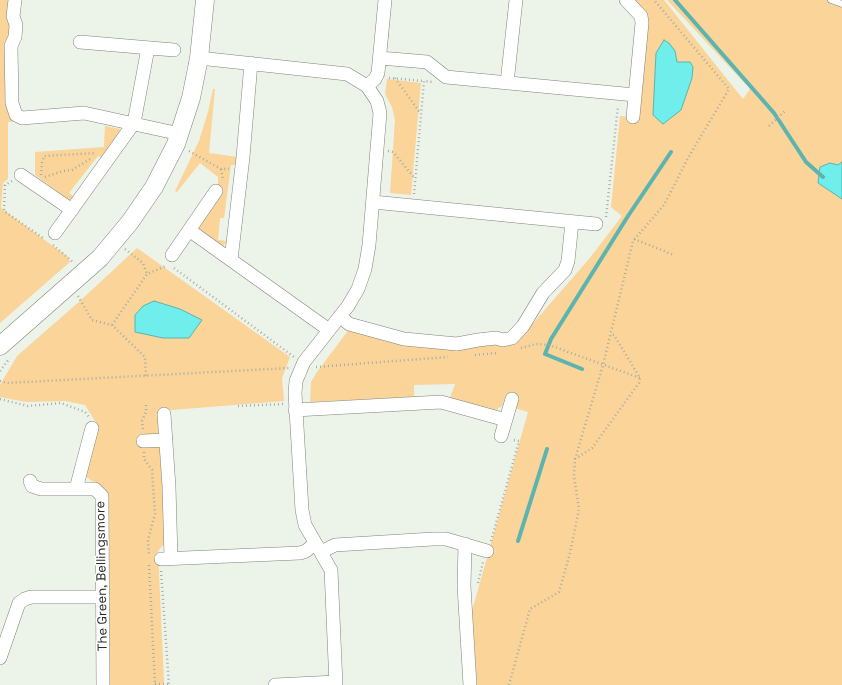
<!DOCTYPE html>
<html>
<head>
<meta charset="utf-8">
<style>
  body { margin:0 }
  canvas { display:block; background:#ecf3e9 }
</style>
</head>
<body>
<canvas width="842" height="685"></canvas>
<script>
const ctx = document.querySelector('canvas').getContext('2d');
ctx.lineJoin = 'round';
function fill(path, color) {
  ctx.fillStyle = color;
  ctx.fill(path, 'evenodd');
}
function toPath(rows) {
  const path = new Path2D();
  for (const r of rows) {
    path.moveTo(r[0], r[1]);
    for (let i = 2; i < r.length; i += 2) path.lineTo(r[i], r[i + 1]);
  }
  return path;
}
function trace(path, color, width, dash) {
  ctx.strokeStyle = color;
  ctx.lineWidth = width;
  ctx.lineCap = dash ? 'butt' : 'round';
  ctx.setLineDash(dash || []);
  ctx.stroke(path);
}
function drawText(font, color, halo, rows, align = 'center') {
  ctx.font = font + ' "Space Grotesk",sans-serif';
  ctx.lineWidth = 3;
  ctx.setLineDash([]);
  ctx.textBaseline = 'middle';
  ctx.strokeStyle = halo;
  ctx.fillStyle = color;
  for (const [text, x, y, turn = 0] of rows) {
    ctx.save();
    ctx.translate(x, y);
    ctx.rotate((+turn || 0) * Math.PI / 180);
    ctx.textAlign = isNaN(turn) ? turn : align;
    if (halo) ctx.strokeText(text, 0, 0);
    ctx.fillText(text, 0, 0);
    ctx.restore();
  }
}
fill(toPath([
  [0,0,12,0,15,27,9,67,21,121,8,122,8,179,3,183,1,208,68,257,70,262,0,323],
  [633,0,664,0,743,99,750,89,667,0,842,0,842,685,557,685,559,674,557,685,477,685,472,611,528,412,515,408,518,398,506,395,502,406,496,410,450,398,455,384,414,385,414,397,310,402,311,382,317,372,350,328,455,350,511,342,522,336,589,259,622,216,611,207,620,116,637,117,648,19],
  [387,79,421,83,411,195,390,193,395,120,392,107,385,94],
  [213,89,215,89,209,153,238,157,236,165,231,165,224,218,220,218,218,240,228,241,224,245,220,246,197,227,218,190,218,177,200,163,177,192,175,191,199,141,208,112],
  [105,126,120,129,120,133,103,158,98,156,69,193,75,198,69,200,35,175,35,152,104,147],
  [137,248,290,357,282,378,284,401,159,411,165,543,158,551,164,681,163,685,110,685,109,500,102,488,85,476,98,426,85,405,65,401,26,402,0,397,0,385,17,356,80,301]
]), '#fad498');
const water = toPath([
  [664,40,669,43,675,51,677,62,690,62,693,67,692,78,681,110,663,124,653,115,656,53,664,40],
  [842,162,842,199,818,183,820,167,830,163,838,165,842,162],
  [154,301,180,309,202,320,189,338,163,338,135,332,135,315,143,306,154,301]
]);
fill(water, '#70eeeb');
trace(water, '#5bb4b0', 1);
trace(toPath([
  [675,0,774,113,806,162,823,177],
  [582,369,545,354,551,339,628,216,671,152],
  [518,541,547,449]
]), '#5bb4b0', 4);
const lane = toPath([
  [831,0,842,4]
]);
const street = toPath([
  [15,0,13,16,16,25,15,37,11,46,12,103,16,115,22,118,84,113,180,134],
  [626,0,641,16,642,23,633,117],
  [80,42,174,50],
  [199,58,347,74,367,86,377,101,380,113,369,245,365,269,358,289,348,306,304,362,296,381,295,393,302,510,305,525,331,570,336,685],
  [380,58,427,62,446,77,635,95],
  [507,83,516,0],
  [367,86,375,79,378,73,385,0],
  [21,175,72,210],
  [373,202,596,224],
  [189,230,329,330],
  [55,233,134,123,148,48],
  [172,255,216,191],
  [231,260,243,157,251,63],
  [340,316,349,324,404,339,457,344,478,340,496,338,503,340,512,338,523,326,543,293,565,270,568,261,572,222],
  [295,410,441,402,506,420],
  [164,414,169,487,171,558],
  [501,436,512,399],
  [143,441,166,440],
  [30,481,32,486,41,489,95,489,102,496,103,685],
  [76,489,92,428],
  [465,544,464,586,470,685],
  [321,552,335,545,433,539,446,539,487,551],
  [161,559,300,553,306,551,315,543],
  [0,658,19,603,25,599,31,597,103,597],
  [275,685,336,682]
]);
const secondary = toPath([
  [0,346,100,258,130,222,154,187,176,144,191,98,199,58,205,0]
]);
trace(lane, '#7e847b', 7);
trace(street, '#7e847b', 14);
trace(secondary, '#7e847b', 19);
trace(toPath([
  [389,78,424,81],
  [395,78,419,111,422,112],
  [769,126,785,111],
  [189,151,221,169,229,169],
  [388,151,393,152,413,176,416,177],
  [221,169,223,180],
  [41,175,42,163,44,156,96,153],
  [45,177,63,171,72,170,92,158],
  [12,181,5,185,4,211,43,238],
  [414,194,424,81,432,82],
  [606,217,618,106],
  [634,239,674,255],
  [53,245,74,263],
  [125,249,143,263,147,274],
  [174,268,294,357],
  [78,296,92,320,112,325,145,357,146,376],
  [112,325,147,274,166,266],
  [521,348,536,344,549,345,640,378],
  [475,355,498,353],
  [316,367,448,357],
  [0,371,9,359],
  [0,381,7,383,289,368],
  [0,399,28,406,61,403,85,412,89,417],
  [238,406,284,404],
  [143,429,142,421,146,412,146,403],
  [144,452,144,459,152,470,155,514,148,540,149,556],
  [575,459,592,448,639,383,640,378,614,335,610,334],
  [491,541,519,441,513,440],
  [149,565,155,685],
  [161,571,169,685],
  [478,583,483,562],
  [155,684,168,684],
  [509,685,530,609,559,592,570,553,579,509,574,476,575,459,603,365,633,241,664,205,688,158,729,89,654,0]
]), '#a8ada5', 2.5, [1, 3]);
trace(lane, '#fff', 6);
trace(street, '#fff', 13);
trace(secondary, '#fff', 18);
drawText('13px', '#2a2c28', '#fff', [
  ["The Green, Bellingsmore",102,576,-91]
]);
</script>
</body>
</html>
